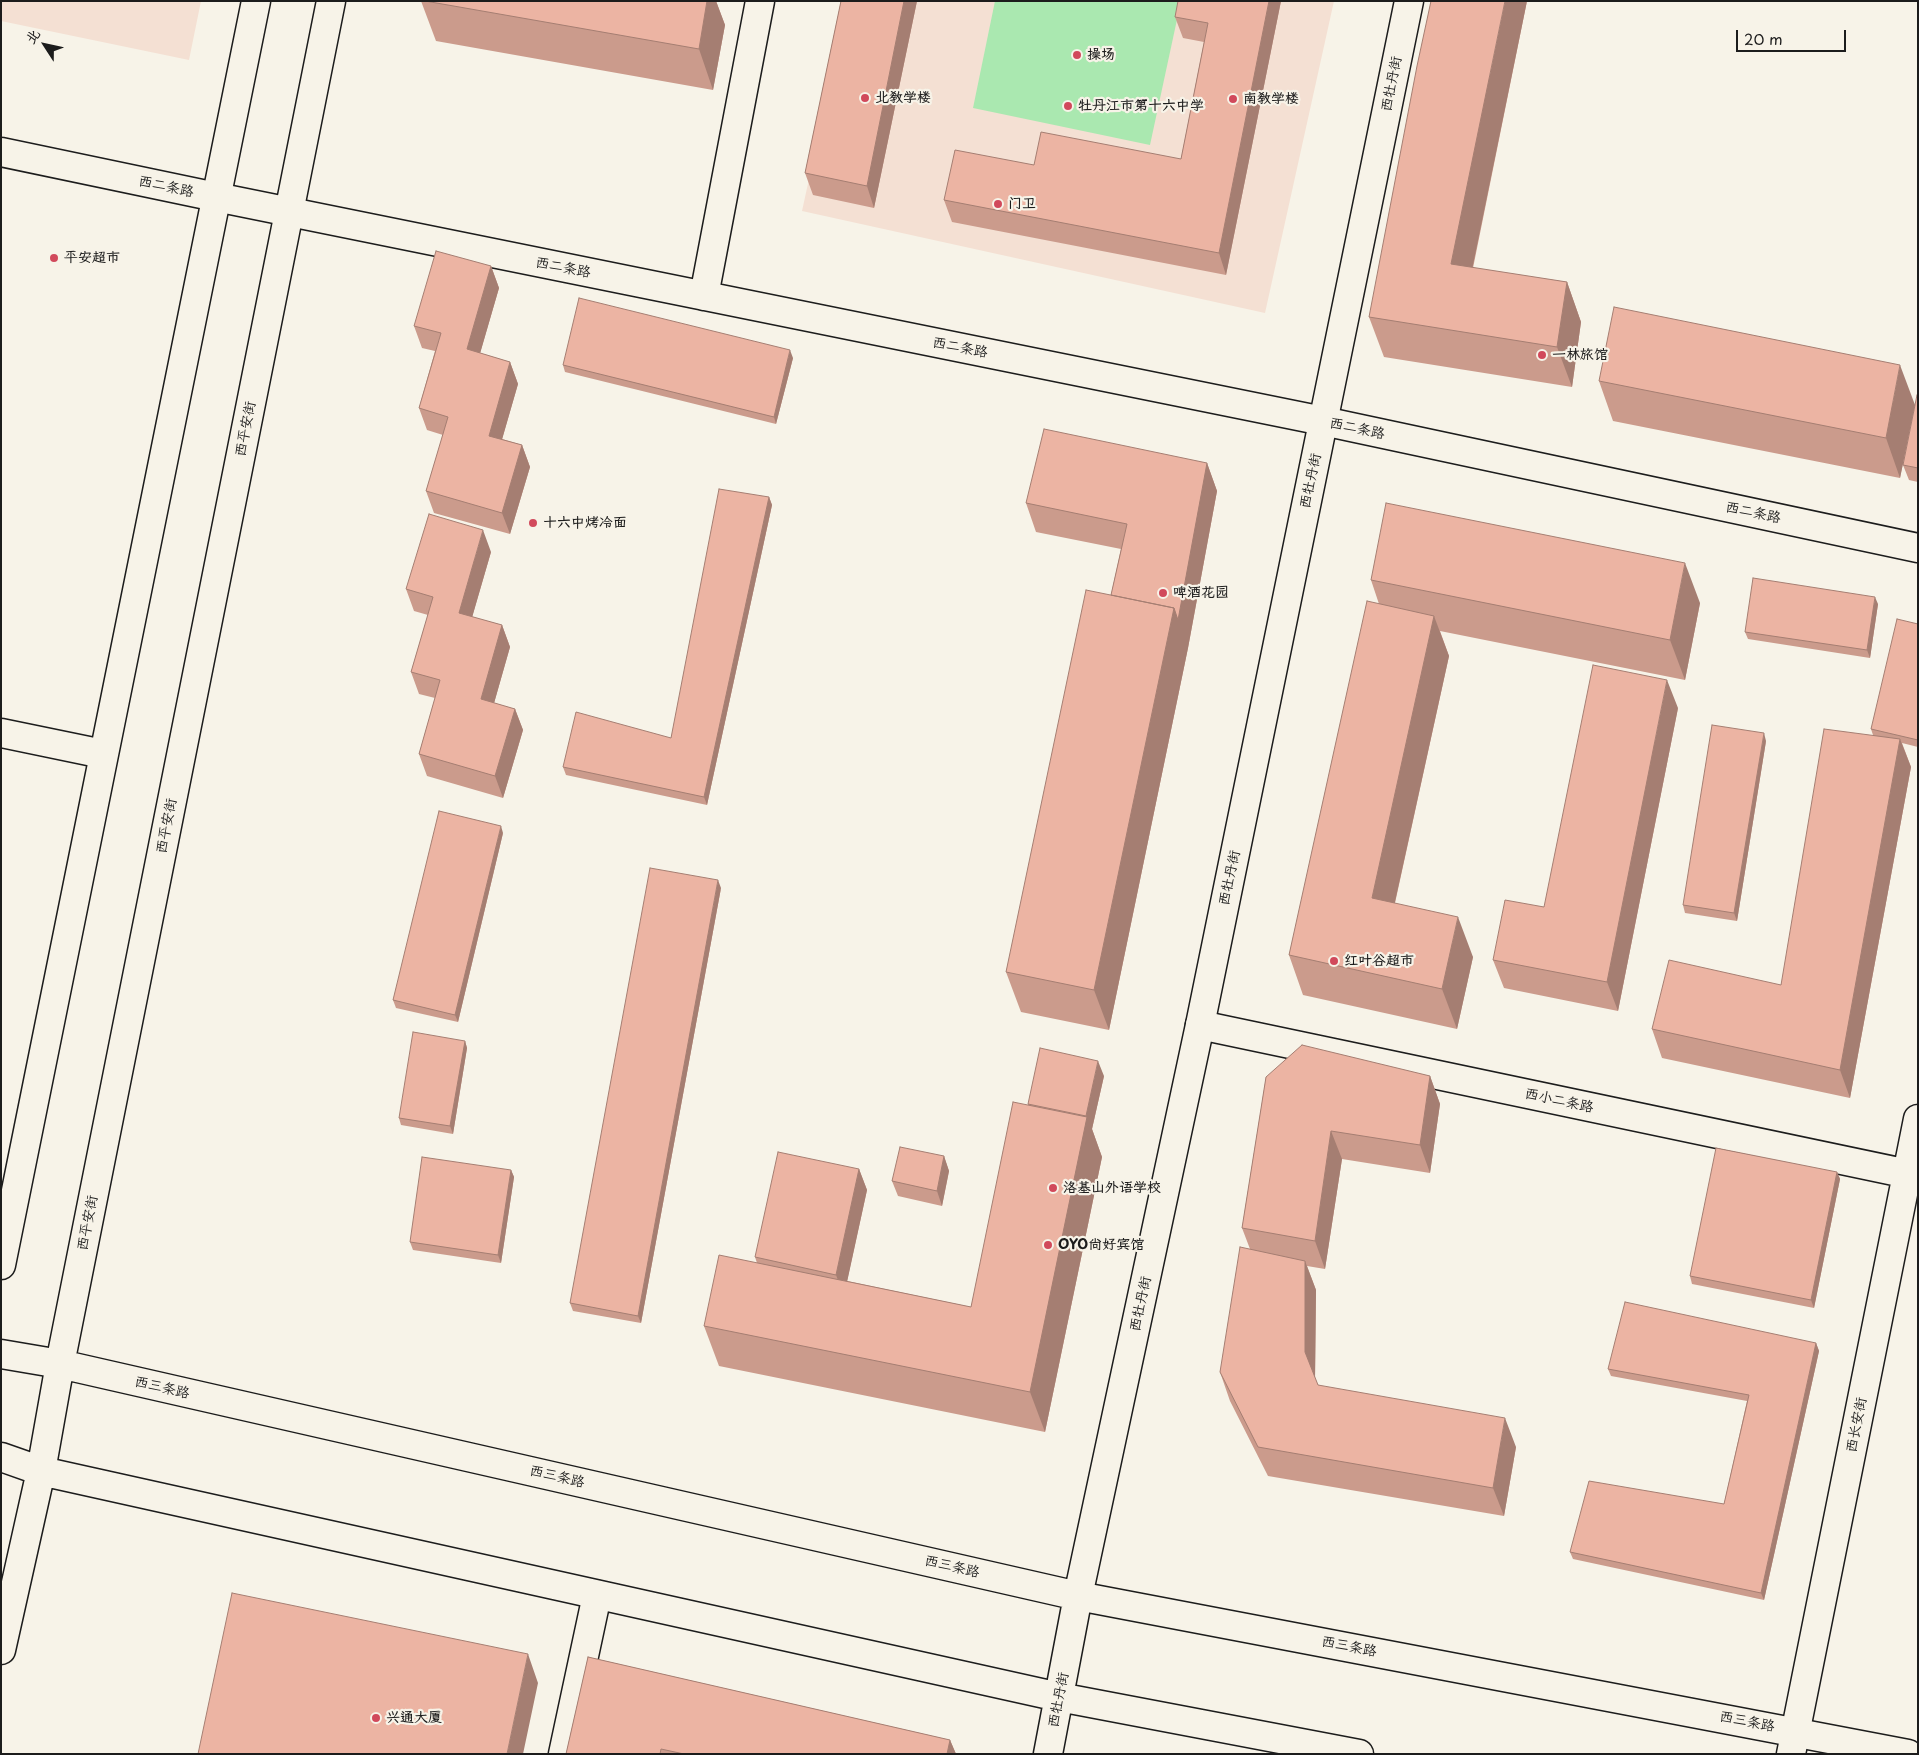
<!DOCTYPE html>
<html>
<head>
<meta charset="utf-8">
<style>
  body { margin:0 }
  #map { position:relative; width:1919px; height:1755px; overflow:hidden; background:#f7f3e8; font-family:"Playpen Sans","LXGW WenKai TC",sans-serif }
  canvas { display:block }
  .frame { position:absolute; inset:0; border:2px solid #1c1c1c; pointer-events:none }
  .north { position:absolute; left:20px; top:20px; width:50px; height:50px; -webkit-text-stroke:4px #f7f3e8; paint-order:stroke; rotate:305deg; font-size:14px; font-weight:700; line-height:20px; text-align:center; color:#1c1c1c }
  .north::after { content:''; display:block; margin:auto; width:18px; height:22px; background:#1c1c1c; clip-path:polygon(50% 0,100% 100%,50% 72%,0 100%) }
  .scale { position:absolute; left:1736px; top:30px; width:110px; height:22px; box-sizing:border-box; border:2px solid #1c1c1c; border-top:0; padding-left:6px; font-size:15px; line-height:18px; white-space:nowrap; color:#1c1c1c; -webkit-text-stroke:4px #f7f3e8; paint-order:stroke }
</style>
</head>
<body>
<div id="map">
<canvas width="1919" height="1755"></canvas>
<div class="frame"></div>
<div class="north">北</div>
<div class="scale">20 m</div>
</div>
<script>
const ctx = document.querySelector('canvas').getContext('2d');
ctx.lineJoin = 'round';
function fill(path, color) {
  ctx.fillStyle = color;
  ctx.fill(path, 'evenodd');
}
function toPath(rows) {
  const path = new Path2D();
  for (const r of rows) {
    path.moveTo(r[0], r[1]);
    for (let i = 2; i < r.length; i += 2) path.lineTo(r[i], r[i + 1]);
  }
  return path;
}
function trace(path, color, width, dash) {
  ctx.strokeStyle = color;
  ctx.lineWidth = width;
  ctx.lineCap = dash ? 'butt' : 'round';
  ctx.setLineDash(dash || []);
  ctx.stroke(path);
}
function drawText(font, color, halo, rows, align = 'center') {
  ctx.font = font + ' "Playpen Sans","LXGW WenKai TC",sans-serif';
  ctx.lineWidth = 4.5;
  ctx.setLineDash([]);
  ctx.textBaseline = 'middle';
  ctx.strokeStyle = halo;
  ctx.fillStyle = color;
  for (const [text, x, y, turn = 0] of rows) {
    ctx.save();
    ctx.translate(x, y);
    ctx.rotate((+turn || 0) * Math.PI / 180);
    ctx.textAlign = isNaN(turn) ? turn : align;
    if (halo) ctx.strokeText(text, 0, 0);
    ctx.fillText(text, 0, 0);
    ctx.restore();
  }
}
fill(toPath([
  [1,1,201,1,189,60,1,21],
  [848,1,1334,1,1265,313,802,211]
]), '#f4e0d3');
fill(toPath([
  [995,1,1181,1,1150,145,973,108]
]), '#aae8b0');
const minor = toPath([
  [1,152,216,197,1323,421,1918,548],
  [704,296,760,1],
  [1,733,103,754],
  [1200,1025,1918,1176],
  [563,1754,597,1595],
  [1791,1754,1918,1119]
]);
const major = toPath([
  [1,1265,256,1],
  [1,1354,60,1364,1078,1596,1908,1754],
  [1,1457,41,1471,1059,1697,1359,1754],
  [1,1650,41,1471,60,1364,331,1],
  [1048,1754,1078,1596,1200,1025,1409,1]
]);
trace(minor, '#1c1c1c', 31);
trace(major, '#1c1c1c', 31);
trace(minor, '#f7f3e8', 28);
trace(major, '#f7f3e8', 28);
fill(toPath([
  [421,1,716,1,725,25,713,90,436,41],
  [841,1,917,1,874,208,813,195,805,173],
  [1281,1,1226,275,952,222,944,200,1034,165,1181,159,1204,42,1183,38,1175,17],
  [1527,1,1473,268,1567,282,1581,322,1572,387,1384,357,1369,317],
  [491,266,499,288,480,353,510,362,518,384,502,439,522,445,530,467,510,534,434,513,426,491,443,435,427,430,419,408,435,351,422,348,414,326],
  [793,358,776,424,565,372,563,365],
  [1599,381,1915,405,1900,478,1613,421],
  [1918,395,1918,482,1909,480,1903,465],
  [1207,463,1217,491,1188,648,1109,1030,1021,1012,1006,972,1111,595,1121,549,1036,532,1026,503],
  [769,497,772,505,707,805,566,775,563,767,671,738],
  [491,552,472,617,502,625,510,647,494,703,515,709,523,730,503,798,427,776,419,754,435,698,419,694,411,672,428,615,414,611,406,589],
  [1371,580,1700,603,1685,680,1440,631,1449,656,1395,903,1473,957,1457,1029,1303,995,1289,955,1379,604],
  [1878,604,1870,658,1748,639,1745,632],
  [1918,624,1918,747,1902,743,1911,767,1850,1098,1662,1058,1652,1029,1781,985,1873,735,1871,729],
  [1678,708,1618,1011,1504,988,1493,960,1544,907],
  [1766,741,1737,921,1685,913,1683,905],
  [503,833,458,1022,396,1008,393,1000],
  [721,888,641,1323,573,1311,570,1303],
  [465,1041,467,1048,453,1134,401,1125,399,1118],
  [1104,1076,1092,1129,1102,1157,1045,1432,719,1366,704,1326,757,1263,755,1257,859,1169,867,1190,847,1281,971,1307,1028,1104],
  [1430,1076,1440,1104,1430,1173,1342,1159,1325,1269,1307,1266,1316,1290,1315,1378,1318,1385,1516,1447,1504,1516,1268,1476,1230,1401,1220,1372,1250,1249,1242,1228,1266,1077],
  [944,1156,949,1171,942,1206,898,1196,892,1181],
  [511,1170,514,1177,501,1263,413,1250,410,1242],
  [1837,1172,1840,1179,1814,1308,1692,1284,1690,1276],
  [1816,1343,1819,1351,1764,1600,1573,1559,1570,1552,1724,1504,1747,1401,1611,1376,1608,1369],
  [588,1657,950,1740,956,1754,566,1754]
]), '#cb9b8c');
fill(toPath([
  [707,1,716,1,725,25,713,90,699,49],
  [904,1,917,1,874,208,867,186],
  [1269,1,1281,1,1226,275,1219,253],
  [1505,1,1527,1,1465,304,1451,264],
  [491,266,499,288,475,371,467,349],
  [1567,282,1581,322,1572,387,1557,347],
  [790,350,793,358,776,424,774,417],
  [510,362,518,384,497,457,489,436],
  [1900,365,1915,405,1900,478,1886,438],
  [522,445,530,467,510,534,502,513],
  [1207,463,1217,491,1188,648,1109,1030,1094,990,1174,608],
  [769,497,772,505,707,805,704,797],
  [483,530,491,552,467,635,459,613],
  [1685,563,1700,603,1685,680,1670,640],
  [1875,597,1878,604,1870,658,1867,650],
  [1434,616,1449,656,1387,938,1372,898],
  [502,625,510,647,489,721,481,699],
  [1667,680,1678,708,1618,1011,1607,982],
  [515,709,523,730,503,798,495,776],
  [1764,733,1766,741,1737,921,1734,913],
  [1900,739,1911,767,1850,1098,1840,1070],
  [501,826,503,833,458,1022,455,1015],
  [718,880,721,888,641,1323,638,1316],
  [1458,917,1473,957,1457,1029,1442,989],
  [465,1041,467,1048,453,1134,450,1126],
  [1098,1061,1104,1076,1092,1129,1102,1157,1045,1432,1030,1392,1085,1121],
  [1430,1076,1440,1104,1430,1173,1420,1145],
  [1331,1131,1342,1159,1325,1269,1315,1241],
  [944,1156,949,1171,942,1206,937,1191],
  [859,1169,867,1190,844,1296,836,1275],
  [511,1170,514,1177,501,1263,498,1255],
  [1837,1172,1840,1179,1814,1308,1811,1300],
  [1305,1261,1316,1290,1315,1380,1305,1352],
  [1816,1343,1819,1351,1764,1600,1761,1593],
  [1505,1418,1516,1447,1504,1516,1493,1488],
  [528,1654,538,1683,523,1754,507,1754],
  [950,1740,956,1754,947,1754]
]), '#a57e72');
const building = toPath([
  [425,1,707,1,699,49,425,1],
  [841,1,904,1,867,186,805,173,841,1],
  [1178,1,1269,1,1219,253,944,200,955,150,1034,165,1041,132,1181,159,1208,23,1175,17,1178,1],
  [1431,1,1505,1,1451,264,1567,282,1557,347,1369,317,1417,66,1431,1],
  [436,251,491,266,467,349,510,362,489,436,522,445,502,513,426,491,448,417,419,408,441,333,414,326,436,251],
  [579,298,790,350,774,417,563,365,579,298],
  [1614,307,1900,365,1886,438,1599,381,1614,307],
  [1917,395,1918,395,1918,468,1903,465,1917,395],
  [1044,429,1207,463,1178,620,1174,608,1111,595,1127,524,1026,503,1044,429],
  [719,489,769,497,704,797,563,767,576,712,671,738,719,489],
  [1386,503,1685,563,1670,640,1371,580,1386,503],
  [429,514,483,530,459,613,502,625,481,699,515,709,495,776,419,754,440,680,411,672,433,597,406,589,429,514],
  [1753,578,1875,597,1867,650,1745,632,1753,578],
  [1086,590,1174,608,1094,990,1006,972,1086,590],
  [1367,601,1434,616,1372,898,1458,917,1442,989,1289,955,1367,601],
  [1897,619,1918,624,1918,740,1871,729,1897,619],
  [1593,665,1667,680,1607,982,1493,960,1505,900,1544,907,1593,665],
  [1712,725,1764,733,1734,913,1683,905,1712,725],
  [1824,729,1900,739,1840,1070,1652,1029,1669,960,1781,985,1824,729],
  [439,811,501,826,455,1015,393,1000,439,811],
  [650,868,718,880,638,1316,570,1303,650,868],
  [413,1032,465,1041,450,1126,399,1118,413,1032],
  [1302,1045,1430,1076,1420,1145,1331,1131,1315,1241,1242,1228,1266,1077,1302,1045],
  [1040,1048,1098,1061,1086,1116,1028,1104,1040,1048],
  [1013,1102,1087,1117,1030,1392,704,1326,719,1255,971,1307,1013,1102],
  [900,1147,944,1156,937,1191,892,1181,900,1147],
  [1716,1148,1837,1172,1811,1300,1690,1276,1716,1148],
  [778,1152,859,1169,836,1275,755,1257,778,1152],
  [422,1157,511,1170,498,1255,410,1242,422,1157],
  [1240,1247,1305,1261,1305,1352,1318,1385,1505,1418,1493,1488,1258,1447,1220,1372,1240,1247],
  [1625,1302,1816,1343,1761,1593,1570,1552,1589,1481,1724,1504,1749,1395,1608,1369,1625,1302],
  [232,1593,528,1654,507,1754,198,1754,232,1593],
  [588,1657,950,1740,947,1754,684,1754,661,1749,660,1754,566,1754,588,1657]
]);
fill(building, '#ecb4a3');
trace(building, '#a57e72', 1);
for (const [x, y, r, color] of [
  [1077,55,5,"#d1495b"],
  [865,98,5,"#d1495b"],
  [1233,99,5,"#d1495b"],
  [1068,106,5,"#d1495b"],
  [998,204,5,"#d1495b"],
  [54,258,5,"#d1495b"],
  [1542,355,5,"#d1495b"],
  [533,523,5,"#d1495b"],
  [1163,593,5,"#d1495b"],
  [1334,961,5,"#d1495b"],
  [1053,1188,5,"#d1495b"],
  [1048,1245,5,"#d1495b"],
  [376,1718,5,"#d1495b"]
]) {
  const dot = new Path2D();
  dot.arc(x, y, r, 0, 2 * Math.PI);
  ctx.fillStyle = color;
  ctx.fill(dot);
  trace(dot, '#f7f3e8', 2);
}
drawText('bold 14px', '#1c1c1c', '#f7f3e8', [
  ["操场",1087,55],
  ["北教学楼",875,98],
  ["南教学楼",1243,99],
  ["牡丹江市第十六中学",1078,106],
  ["门卫",1008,204],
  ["平安超市",64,258],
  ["一林旅馆",1552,355],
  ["十六中烤冷面",543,523],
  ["啤酒花园",1173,593],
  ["红叶谷超市",1344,961],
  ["洛基山外语学校",1063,1188],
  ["OYO尚好宾馆",1058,1245],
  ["兴通大厦",386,1718]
], 'left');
drawText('14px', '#1c1c1c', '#f7f3e8', [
  ["西牡丹街",1392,84,-79],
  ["西二条路",166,187,12],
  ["西二条路",563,268,11],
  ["西二条路",960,348,11],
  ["西平安街",246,429,-79],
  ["西二条路",1357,429,12],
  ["西牡丹街",1311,481,-78],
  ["西二条路",1753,513,12],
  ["西平安街",167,826,-79],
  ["西牡丹街",1230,878,-78],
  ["西小二条路",1559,1101,12],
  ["西平安街",88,1223,-79],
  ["西牡丹街",1141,1304,-78],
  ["西三条路",162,1388,13],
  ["西长安街",1857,1425,-79],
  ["西三条路",557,1477,13],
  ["西三条路",952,1567,13],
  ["西三条路",1349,1647,11],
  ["西牡丹街",1059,1700,-79],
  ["西三条路",1747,1722,11]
]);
</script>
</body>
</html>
